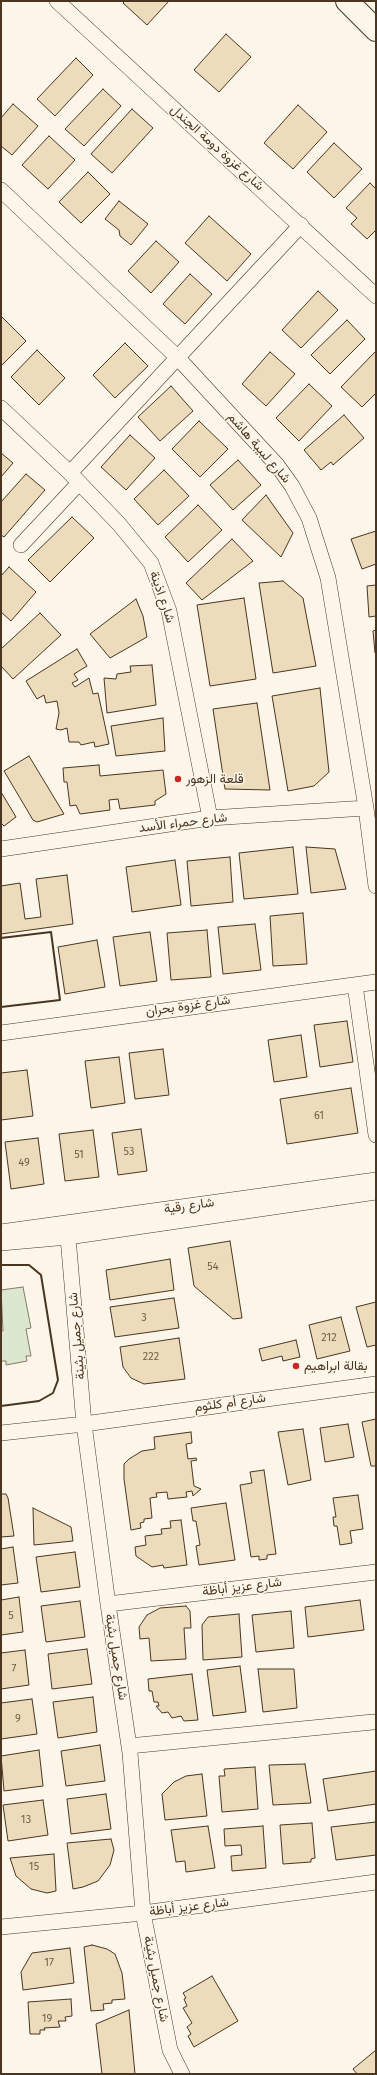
<!DOCTYPE html>
<html>
<head>
<meta charset="utf-8">
<style>
  body { margin:0 }
  #map { position:relative; width:377px; height:2075px; overflow:hidden; background:#fbf6e9; font-family:"Fira Sans",sans-serif }
  canvas { display:block }
  .frame { position:absolute; inset:0; border:2px solid #4a3520; pointer-events:none }
</style>
</head>
<body>
<div id="map">
<canvas width="377" height="2075"></canvas>
<div class="frame"></div>
</div>
<script>
const ctx = document.querySelector('canvas').getContext('2d');
ctx.lineJoin = 'round';
function fill(path, color) {
  ctx.fillStyle = color;
  ctx.fill(path, 'evenodd');
}
function toPath(rows) {
  const path = new Path2D();
  for (const r of rows) {
    path.moveTo(r[0], r[1]);
    for (let i = 2; i < r.length; i += 2) path.lineTo(r[i], r[i + 1]);
  }
  return path;
}
function trace(path, color, width, dash) {
  ctx.strokeStyle = color;
  ctx.lineWidth = width;
  ctx.lineCap = dash ? 'butt' : 'round';
  ctx.setLineDash(dash || []);
  ctx.stroke(path);
}
function drawText(font, color, halo, rows, align = 'center') {
  ctx.font = font + ' "Fira Sans",Vazirmatn,sans-serif';
  ctx.lineWidth = 3;
  ctx.setLineDash([]);
  ctx.textBaseline = 'middle';
  ctx.strokeStyle = halo;
  ctx.fillStyle = color;
  for (const [text, x, y, turn = 0] of rows) {
    ctx.save();
    ctx.translate(x, y);
    ctx.rotate((+turn || 0) * Math.PI / 180);
    ctx.textAlign = isNaN(turn) ? turn : align;
    if (halo) ctx.strokeText(text, 0, 0);
    ctx.fillText(text, 0, 0);
    ctx.restore();
  }
}
const green = toPath([
  [23,1287,31,1328,26,1329,31,1356,26,1356,27,1361,6,1365,6,1361,1,1361,1,1331,3,1331,1,1290,23,1287]
]);
fill(green, '#dce7d0');
trace(green, '#887966', 1);
const building = toPath([
  [125,1,169,1,147,25,123,3,125,1],
  [226,34,251,57,219,92,194,70,226,34],
  [76,58,93,75,55,116,37,99,76,58],
  [103,89,121,106,84,146,65,129,103,89],
  [13,104,38,126,12,155,1,146,1,118,13,104],
  [298,105,327,132,293,169,264,143,298,105],
  [132,109,153,128,112,173,91,154,132,109],
  [49,136,75,160,48,189,22,165,49,136],
  [334,143,362,169,334,198,307,172,334,143],
  [88,172,110,194,81,223,59,202,88,172],
  [370,183,376,189,376,230,367,239,351,224,357,218,346,208,370,183],
  [119,201,148,224,131,245,120,236,119,230,105,219,119,201],
  [209,216,251,254,227,281,185,243,209,216],
  [156,241,179,262,151,293,128,271,156,241],
  [190,274,212,294,185,324,163,304,190,274],
  [318,291,338,310,301,348,282,330,318,291],
  [1,316,26,341,1,366,1,316],
  [347,320,365,339,330,374,311,355,347,320],
  [125,343,148,366,115,398,93,375,125,343],
  [37,350,65,378,39,405,11,377,37,350],
  [376,351,376,393,362,407,341,387,376,351],
  [270,352,295,374,266,406,242,384,270,352],
  [309,384,332,406,299,441,276,418,309,384],
  [171,386,193,411,160,441,138,417,171,386],
  [344,415,364,438,333,465,331,462,321,470,304,450,344,415],
  [199,421,228,449,200,477,172,449,199,421],
  [130,435,155,458,126,490,101,467,130,435],
  [1,453,13,463,1,477,1,453],
  [238,460,261,485,233,510,210,485,238,460],
  [164,470,189,496,158,525,134,499,164,470],
  [26,474,45,490,4,537,1,535,1,502,26,474],
  [266,495,293,533,281,557,242,520,266,495],
  [198,505,222,530,188,562,165,537,198,505],
  [72,517,94,538,50,582,28,560,72,517],
  [376,531,376,564,362,569,351,539,376,531],
  [232,539,253,561,202,600,186,583,232,539],
  [9,567,36,592,11,621,1,612,1,576,9,567],
  [283,581,303,598,316,666,273,673,259,583,283,581],
  [376,585,376,616,369,617,367,586,376,585],
  [244,598,256,679,210,686,197,605,244,598],
  [136,599,143,616,147,637,110,658,90,634,136,599],
  [40,613,61,635,13,679,1,666,1,649,40,613],
  [376,630,376,653,375,653,373,631,376,630],
  [77,649,87,666,74,674,78,680,72,683,75,687,89,678,93,694,98,693,109,744,95,747,94,742,81,745,79,742,69,742,67,728,61,730,56,729,59,713,57,701,46,703,44,695,37,699,26,681,77,649],
  [152,665,156,705,107,713,104,678,116,679,117,674,131,672,130,666,152,665],
  [320,688,329,772,314,786,288,791,272,696,320,688],
  [257,703,270,790,225,789,213,709,257,703],
  [163,718,165,751,116,756,111,726,163,718],
  [29,756,64,814,37,822,33,820,4,771,29,756],
  [99,765,100,776,163,770,166,794,155,801,155,805,120,809,118,799,109,800,110,810,80,814,76,805,70,806,67,782,64,782,63,768,99,765],
  [1,792,16,817,4,826,1,823,1,792],
  [293,847,298,894,244,899,239,853,293,847],
  [306,847,335,849,346,889,311,893,306,847],
  [230,857,233,902,191,906,187,861,230,857],
  [175,860,181,905,132,912,126,867,175,860],
  [67,875,73,924,1,934,1,886,20,883,25,919,41,917,36,879,67,875],
  [303,913,307,964,273,966,270,916,303,913],
  [255,924,261,970,223,974,218,927,255,924],
  [207,930,211,977,171,980,167,933,207,930],
  [150,932,157,981,120,986,113,937,150,932],
  [97,940,105,987,65,994,58,947,97,940],
  [347,1021,353,1062,320,1067,314,1025,347,1021],
  [301,1035,307,1077,274,1082,268,1040,301,1035],
  [163,1049,169,1095,135,1099,129,1053,163,1049],
  [119,1057,125,1103,91,1108,85,1061,119,1057],
  [27,1070,33,1116,1,1120,1,1073,27,1070],
  [351,1088,358,1133,287,1144,280,1099,351,1088],
  [141,1129,147,1171,118,1175,112,1133,141,1129],
  [93,1130,99,1177,65,1181,59,1134,93,1130],
  [38,1138,44,1184,11,1189,5,1142,38,1138],
  [230,1241,242,1318,233,1319,194,1286,188,1248,230,1241],
  [170,1259,174,1290,110,1300,106,1270,170,1259],
  [174,1298,179,1328,115,1337,110,1307,174,1298],
  [376,1302,376,1345,367,1347,356,1307,376,1302],
  [341,1317,350,1351,317,1359,309,1325,341,1317],
  [179,1338,185,1379,144,1384,131,1378,123,1367,120,1347,179,1338],
  [296,1340,300,1357,283,1361,282,1356,262,1361,259,1349,296,1340],
  [376,1419,376,1466,371,1466,362,1422,376,1419],
  [348,1424,354,1457,325,1462,320,1428,348,1424],
  [303,1429,311,1480,288,1485,278,1432,303,1429],
  [191,1432,192,1443,186,1444,188,1459,196,1458,197,1460,191,1461,194,1486,201,1489,193,1496,192,1491,186,1492,187,1497,168,1499,167,1492,156,1493,157,1497,150,1498,152,1518,144,1519,144,1522,140,1523,141,1528,131,1530,124,1479,124,1464,129,1459,142,1451,155,1449,154,1437,191,1432],
  [264,1470,276,1554,267,1555,267,1559,259,1560,259,1556,251,1557,240,1485,252,1483,250,1472,264,1470],
  [1,1494,6,1494,8,1498,14,1536,1,1537,1,1494],
  [358,1495,363,1529,350,1531,352,1543,340,1545,337,1526,334,1526,333,1517,336,1517,333,1498,358,1495],
  [226,1503,235,1560,199,1565,196,1546,200,1545,196,1521,193,1521,191,1508,226,1503],
  [33,1508,71,1527,73,1541,34,1545,33,1508],
  [181,1520,187,1565,164,1568,163,1565,152,1567,136,1556,135,1547,146,1545,145,1536,162,1534,161,1529,171,1528,170,1521,181,1520],
  [13,1547,18,1583,1,1585,1,1549,13,1547],
  [75,1552,80,1587,41,1592,36,1557,75,1552],
  [19,1597,23,1632,1,1635,1,1600,19,1597],
  [360,1600,364,1630,308,1637,305,1607,360,1600],
  [80,1601,85,1637,46,1642,41,1606,80,1601],
  [186,1606,190,1611,191,1628,184,1628,186,1659,151,1661,149,1638,140,1639,139,1627,147,1615,160,1608,186,1606],
  [291,1611,294,1648,256,1652,252,1615,291,1611],
  [239,1614,242,1657,203,1660,202,1625,208,1617,239,1614],
  [87,1649,92,1684,52,1689,48,1654,87,1649],
  [25,1650,29,1685,1,1689,1,1653,25,1650],
  [240,1666,246,1712,213,1716,207,1670,240,1666],
  [258,1669,294,1669,297,1708,263,1712,258,1669],
  [192,1674,198,1720,184,1721,181,1716,172,1718,168,1712,162,1713,156,1706,159,1706,158,1702,154,1702,152,1691,149,1691,148,1679,192,1674],
  [93,1697,97,1732,58,1738,53,1702,93,1697],
  [32,1699,37,1734,1,1739,1,1703,32,1699],
  [100,1745,105,1781,66,1786,61,1751,100,1745],
  [39,1750,43,1786,4,1791,1,1756,39,1750],
  [305,1764,311,1803,273,1805,269,1765,305,1764],
  [255,1767,258,1809,222,1812,219,1776,225,1776,224,1769,255,1767],
  [376,1771,376,1804,328,1811,323,1779,376,1771],
  [202,1774,207,1816,165,1820,162,1794,174,1782,186,1776,202,1774],
  [106,1794,111,1829,71,1834,67,1799,106,1794],
  [43,1800,48,1835,8,1841,3,1805,43,1800],
  [376,1822,376,1855,336,1860,331,1827,376,1822],
  [312,1823,315,1858,311,1859,311,1862,283,1864,280,1825,312,1823],
  [208,1826,215,1868,186,1872,185,1861,176,1862,171,1830,208,1826],
  [263,1826,266,1868,232,1871,231,1856,242,1855,241,1845,225,1846,224,1829,263,1826],
  [111,1839,114,1850,110,1865,98,1881,83,1887,73,1889,67,1843,111,1839],
  [54,1854,56,1891,47,1893,31,1889,16,1876,10,1858,54,1854],
  [92,1945,107,1949,115,1954,122,1973,125,1999,112,2000,112,2003,103,2004,104,2010,91,2011,84,1947,92,1945],
  [70,1948,74,1983,23,1990,21,1972,32,1953,70,1948],
  [212,1976,238,2021,194,2047,188,2036,191,2034,187,2027,192,2023,183,2008,187,2006,184,1999,186,1998,183,1993,212,1976],
  [71,1999,72,2016,65,2017,66,2021,58,2021,60,2027,44,2028,45,2030,40,2030,40,2034,30,2034,28,2002,71,1999],
  [129,2010,135,2074,102,2074,96,2024,129,2010],
  [376,2050,376,2074,357,2074,353,2069,376,2050]
]);
fill(building, '#ecdcbc');
trace(building, '#4a3520', 1);
const street = toPath([
  [57,1,376,296],
  [1,190,177,357,277,465,292,486,309,518,328,578,366,808,376,886],
  [1,408,70,473,119,524,151,563,169,611,210,818],
  [70,473,301,225],
  [21,545,79,483],
  [1,849,210,818,366,808],
  [355,985,376,1135],
  [1,1033,376,982],
  [1,1232,376,1180],
  [68,1237,84,1424,108,1604,130,1753,143,1913,170,2050,182,2074],
  [1,1243,68,1237,376,1192],
  [1,1433,84,1424,376,1384],
  [108,1604,376,1572],
  [129,1746,373,1722],
  [1,1927,143,1913,376,1882]
]);
const highway = toPath([
  [347,1,376,30]
]);
trace(street, '#4a3520', 16);
trace(highway, '#4a3520', 24);
trace(street, '#fbf6e9', 15);
trace(highway, '#fbf6e9', 22);
trace(toPath([
  [1,938,51,932,60,1000,1,1007],
  [1,1265,29,1265,41,1275,58,1380,53,1393,39,1401,1,1406]
]), '#4a3520', 2);
for (const [x, y, r, color] of [
  [178,779,4,"#c62828"],
  [296,1366,4,"#c62828"]
]) {
  const dot = new Path2D();
  dot.arc(x, y, r, 0, 2 * Math.PI);
  ctx.fillStyle = color;
  ctx.fill(dot);
  trace(dot, '#fbf6e9', 1.5);
}
drawText('11px', '#725f47', null, [
  ["61",319,1116],
  ["53",129,1152],
  ["51",79,1155],
  ["49",24,1163],
  ["54",213,1267],
  ["3",144,1318],
  ["212",329,1338],
  ["222",151,1357],
  ["5",11,1616],
  ["7",14,1669],
  ["9",18,1719],
  ["13",26,1820],
  ["15",34,1867],
  ["17",49,1963],
  ["19",47,2019]
]);
drawText('13px', '#4a3520', '#fbf6e9', [
  ["شارع غزوة دومة الجندل",217,148,42],
  ["شارع لبيبة هاشم",259,448,49],
  ["شارع اذينة",162,597,71],
  ["شارع حمراء الأسد",183,823,-7],
  ["شارع غزوة بحران",188,1006,-8],
  ["شارع رقية",189,1206,-8],
  ["شارع جميل بثينة",77,1336,-95],
  ["شارع أم كلثوم",230,1403,-8],
  ["شارع عزيز أباظة",242,1587,-7],
  ["شارع جميل بثينة",116,1657,81],
  ["شارع عزيز أباظة",189,1907,-7],
  ["شارع جميل بثينة",156,1979,79]
]);
drawText('13px', '#4a3520', '#fbf6e9', [
  ["قلعة الزهور",186,779],
  ["بقالة ابراهيم",304,1366]
], 'left');
</script>
</body>
</html>
